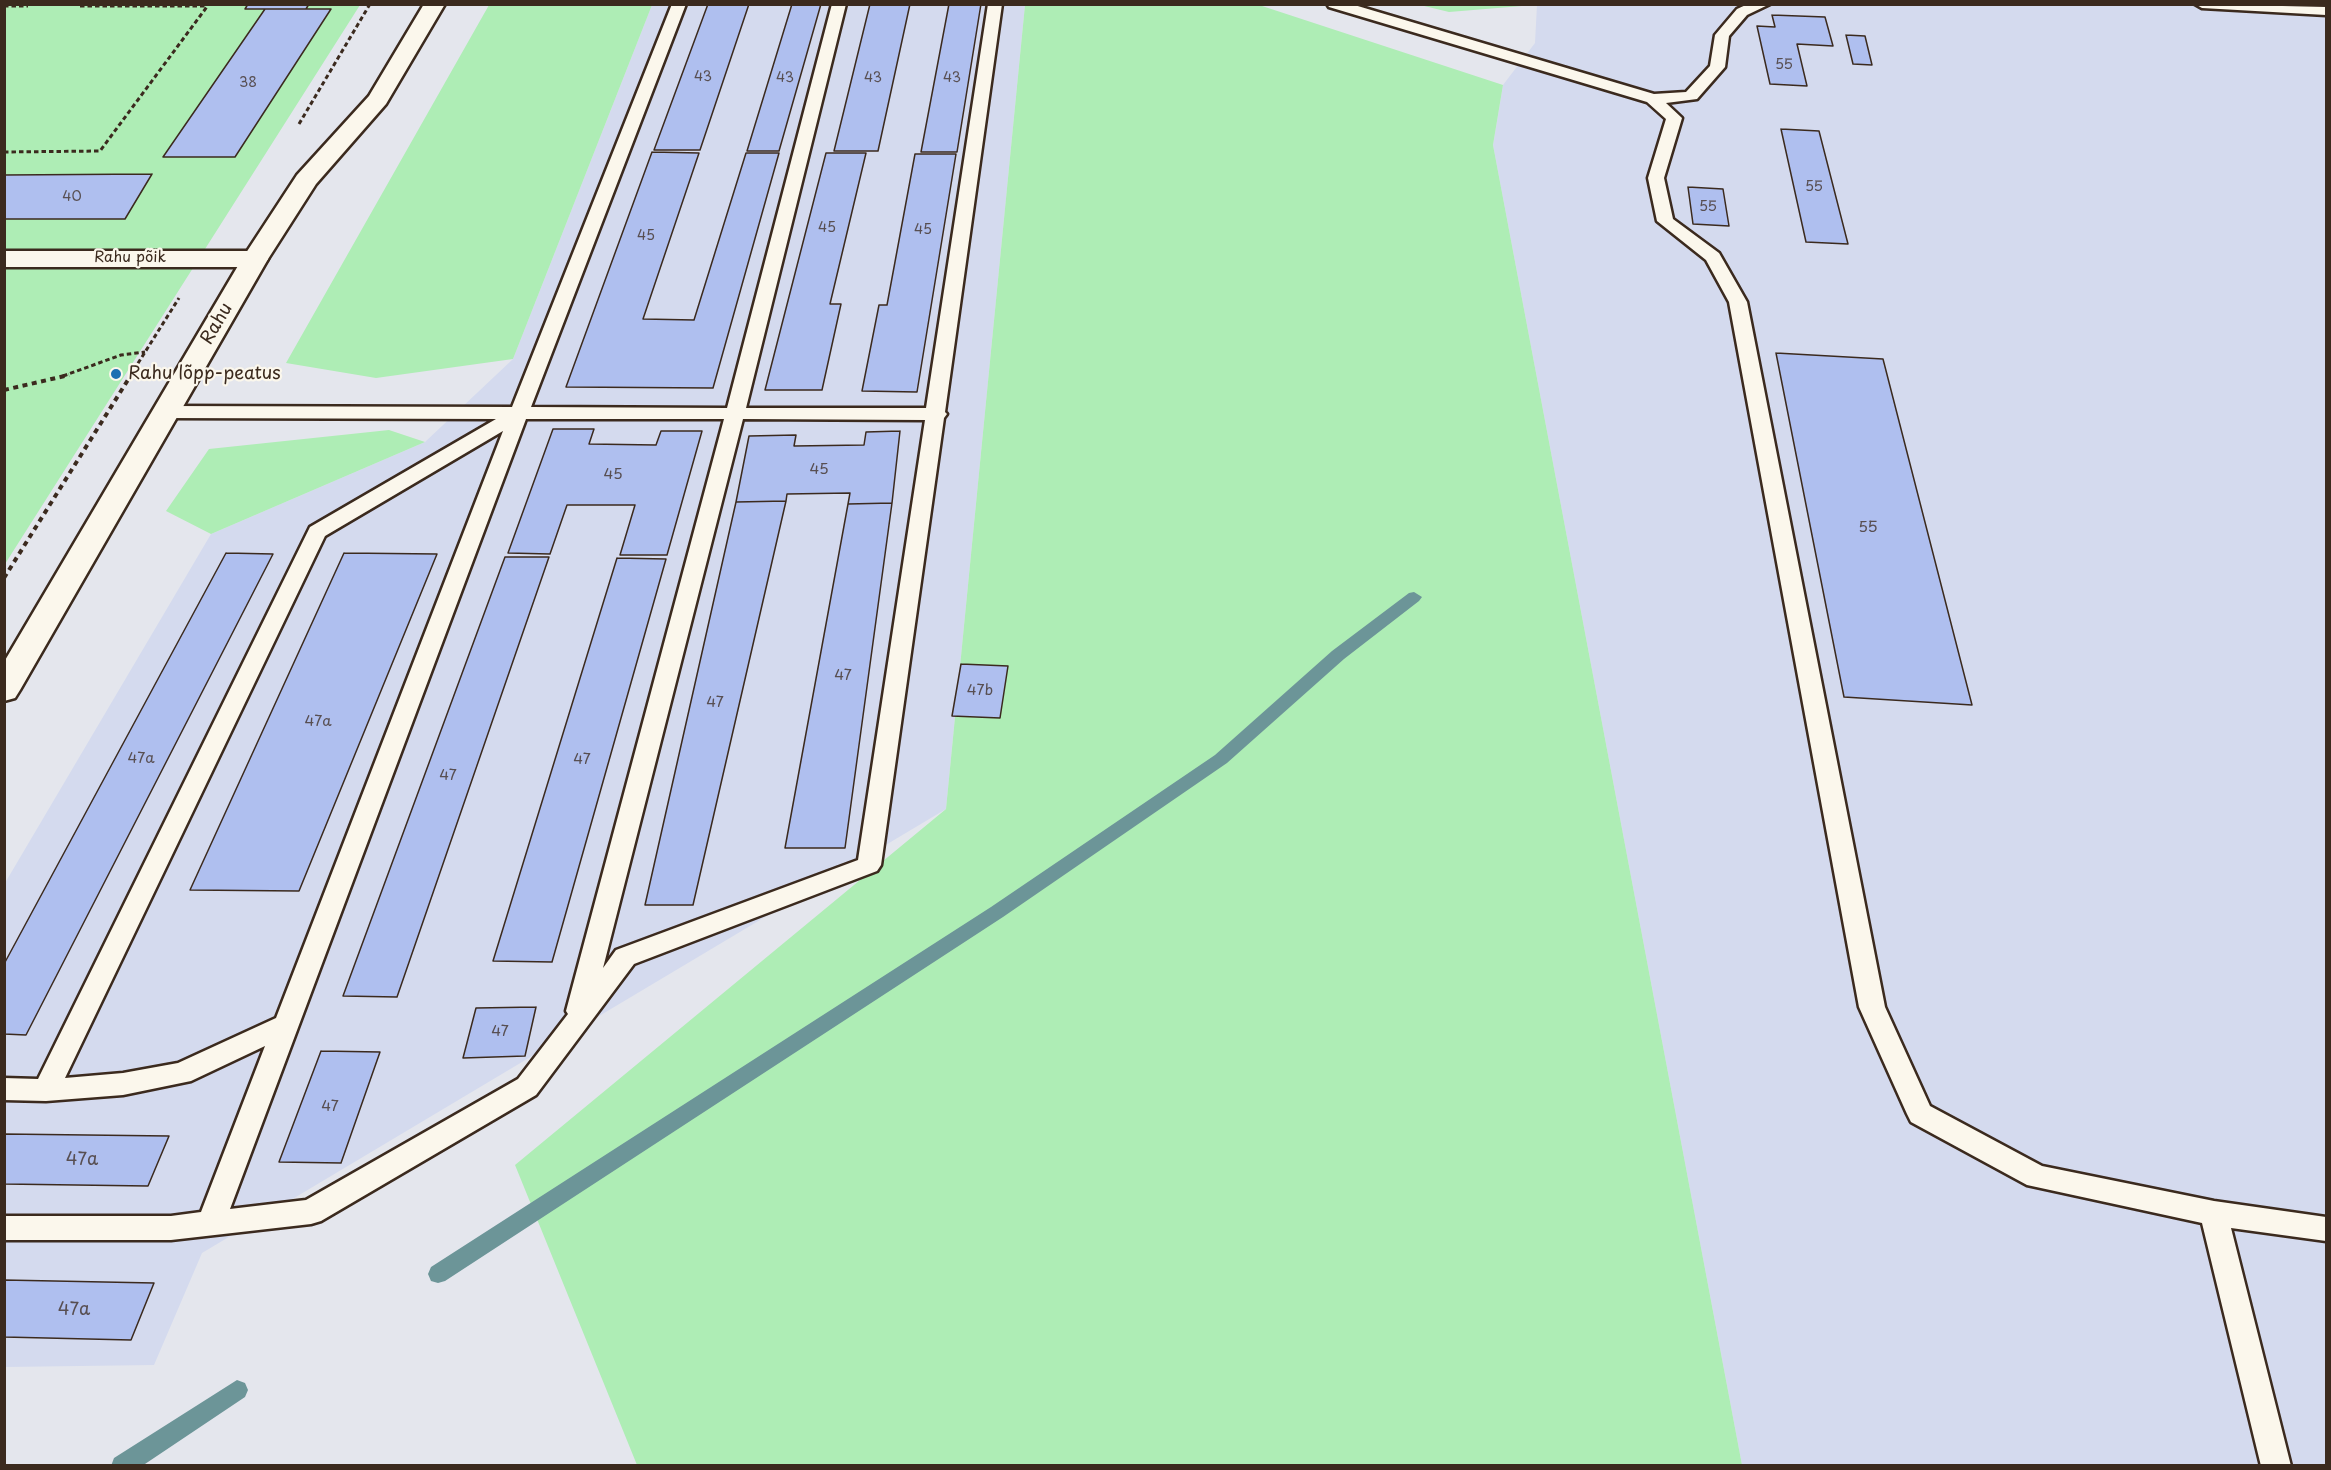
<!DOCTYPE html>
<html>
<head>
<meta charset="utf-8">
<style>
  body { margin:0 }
  #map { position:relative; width:2331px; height:1470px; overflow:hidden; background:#e4e6ed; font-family:"Playpen Sans",sans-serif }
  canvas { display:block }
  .frame { position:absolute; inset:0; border:6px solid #3b2a1e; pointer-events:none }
</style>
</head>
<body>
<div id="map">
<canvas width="2331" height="1470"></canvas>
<div class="frame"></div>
</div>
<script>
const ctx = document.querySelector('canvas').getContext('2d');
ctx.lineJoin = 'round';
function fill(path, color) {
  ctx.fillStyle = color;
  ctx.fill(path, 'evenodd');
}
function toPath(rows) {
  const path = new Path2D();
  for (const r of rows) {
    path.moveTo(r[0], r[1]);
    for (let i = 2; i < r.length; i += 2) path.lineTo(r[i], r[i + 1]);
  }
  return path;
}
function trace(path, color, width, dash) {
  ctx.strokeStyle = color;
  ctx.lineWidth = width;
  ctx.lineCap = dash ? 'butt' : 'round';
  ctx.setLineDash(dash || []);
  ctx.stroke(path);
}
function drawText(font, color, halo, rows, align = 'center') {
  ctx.font = font + ' "Playpen Sans",sans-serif';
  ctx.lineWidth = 4.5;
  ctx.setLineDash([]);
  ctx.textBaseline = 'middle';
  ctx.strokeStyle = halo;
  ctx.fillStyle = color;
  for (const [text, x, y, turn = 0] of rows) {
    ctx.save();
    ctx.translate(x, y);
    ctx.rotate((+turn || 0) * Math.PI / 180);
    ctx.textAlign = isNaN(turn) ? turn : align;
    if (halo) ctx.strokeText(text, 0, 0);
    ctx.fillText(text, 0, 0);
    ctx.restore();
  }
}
fill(toPath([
  [652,5,1025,5,946,809,202,1253,154,1365,5,1367,5,883,211,534,425,442,513,359],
  [1537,5,2326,5,2326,1465,1742,1465,1493,145,1503,85,1535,43]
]), '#d4daee');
fill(toPath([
  [5,5,360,5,5,564],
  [489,5,652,5,513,359,376,378,286,363],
  [1025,5,1259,5,1503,85,1493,145,1742,1465,637,1465,515,1165,946,809],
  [1420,5,1534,5,1449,12],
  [389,430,425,442,211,534,166,511,209,449]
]), '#aeedb5');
fill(toPath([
  [1414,592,1422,597,1419,601,1344,659,1227,763,1003,917,445,1281,438,1283,431,1281,428,1274,431,1267,991,907,1215,755,1332,651,1409,593,1414,592],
  [237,1380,245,1383,248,1390,245,1397,142,1466,111,1466,114,1458,237,1380]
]), '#6c9598');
const building = toPath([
  [248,4,309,4,306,9,245,9,248,4],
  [708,4,749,4,700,150,654,150,708,4],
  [792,4,821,4,779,151,747,151,792,4],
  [870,4,910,4,878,151,834,151,870,4],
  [949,4,981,4,957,152,921,152,949,4],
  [265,9,331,9,235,157,163,157,265,9],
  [1772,15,1825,17,1833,46,1797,44,1807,86,1770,84,1757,26,1775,27,1772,15],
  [1846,35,1865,36,1872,65,1853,64,1846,35],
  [1781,129,1819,131,1848,244,1806,242,1781,129],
  [652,152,699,153,643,319,694,320,746,153,779,153,713,388,566,387,652,152],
  [826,153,866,153,830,304,841,304,822,390,765,390,826,153],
  [915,154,956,154,917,392,862,391,879,305,887,305,915,154],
  [152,174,125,219,4,219,4,175,152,174],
  [1688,187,1723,189,1729,226,1693,224,1688,187],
  [1776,353,1883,359,1972,705,1844,697,1776,353],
  [553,429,594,429,589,444,656,445,661,431,702,431,667,555,620,555,635,505,567,505,550,554,508,553,553,429],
  [900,431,892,503,848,504,850,493,787,494,786,501,736,502,749,436,796,435,794,446,864,445,866,432,900,431],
  [786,501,693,905,645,905,736,502,786,501],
  [892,503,845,848,785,848,848,504,892,503],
  [226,553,273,554,26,1035,4,1034,4,964,226,553],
  [344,553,437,554,299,891,190,890,344,553],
  [505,557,549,557,397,997,343,996,505,557],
  [617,558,666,559,552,962,493,961,617,558],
  [961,664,1008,666,1000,718,952,716,961,664],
  [536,1007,525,1056,463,1058,476,1008,536,1007],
  [321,1051,380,1052,341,1163,279,1162,321,1051],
  [4,1134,169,1136,148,1186,4,1184,4,1134],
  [4,1280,154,1283,131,1340,4,1337,4,1280]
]);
fill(building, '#afbfef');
trace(building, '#3b2a1e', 1.5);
const service = toPath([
  [672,4,686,4,531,407,727,408,832,4,846,4,746,408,926,408,988,4,1002,4,945,412,947,414,944,418,881,865,877,871,634,964,536,1095,321,1221,311,1224,171,1240,4,1240,4,1216,171,1216,201,1212,265,1046,191,1081,123,1095,46,1101,4,1100,4,1078,38,1079,310,527,496,419,166,418,159,416,156,412,159,408,166,406,512,407,672,4],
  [526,419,724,419,566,1011,568,1014,518,1079,306,1200,230,1209,526,419],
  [743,419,925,420,858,860,616,950,603,968,743,419],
  [503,431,276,1018,178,1063,123,1073,65,1078,325,536,503,431],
  [1327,4,1351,4,1654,94,1686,92,1710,66,1715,35,1737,9,1748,4,1770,4,1747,15,1729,36,1725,67,1697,99,1666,103,1682,118,1664,178,1673,219,1719,253,1747,302,1885,1007,1930,1106,2042,1166,2214,1201,2326,1217,2326,1241,2231,1228,2291,1466,2261,1466,2202,1223,2027,1185,1911,1122,1907,1114,1859,1007,1729,302,1706,260,1657,221,1648,178,1666,119,1647,102,1329,7,1327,4],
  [2195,4,2326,7,2326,15,2202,8,2195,4]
]);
const minor = toPath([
  [4,251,255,251,264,254,268,259,264,264,255,267,4,267,4,251]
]);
const secondary = toPath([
  [424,4,445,4,386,104,316,184,268,259,20,690,15,698,4,701,4,662,242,259,297,175,369,96,424,4]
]);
trace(service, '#3b2a1e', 5);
trace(minor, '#3b2a1e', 5);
trace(secondary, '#3b2a1e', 5);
trace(toPath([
  [4,6,28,6],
  [80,6,207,6],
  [299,124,370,4],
  [4,152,100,151,209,4],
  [63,376,121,355,145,352],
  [130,376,179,298]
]), '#3b2a1e', 3, [4.5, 3]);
trace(toPath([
  [4,390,69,375],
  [4,578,131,375]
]), '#3b2a1e', 4, [5, 4.5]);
fill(service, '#fbf7ec');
fill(minor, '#fbf7ec');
fill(secondary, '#fbf7ec');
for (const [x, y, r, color] of [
  [116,374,6,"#1f6fb2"]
]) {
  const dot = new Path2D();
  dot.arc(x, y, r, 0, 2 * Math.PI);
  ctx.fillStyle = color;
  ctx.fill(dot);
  trace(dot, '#fbf7ec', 2);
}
drawText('14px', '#584f52', null, [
  ["55",1784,65],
  ["43",703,77],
  ["43",785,78],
  ["43",873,78],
  ["43",952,78],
  ["38",248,83],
  ["55",1814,187],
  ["40",72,197],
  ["55",1708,207],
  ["45",827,228],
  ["45",923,230],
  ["45",646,236]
]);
drawText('15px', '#3b2a1e', '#fbf7ec', [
  ["Rahu põik",130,258]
]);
drawText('15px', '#584f52', null, [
  ["45",819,470],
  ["45",613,475],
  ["55",1868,528],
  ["47",843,676],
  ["47b",980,691],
  ["47",715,703],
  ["47a",318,722],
  ["47a",141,759],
  ["47",582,760],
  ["47",448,776],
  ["47",500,1032],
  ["47",330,1107]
]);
drawText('18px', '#3b2a1e', '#fbf7ec', [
  ["Rahu",217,324,-60]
]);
drawText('18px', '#3b2a1e', '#fbf7ec', [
  ["Rahu lõpp-peatus",128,374]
], 'left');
drawText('18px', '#584f52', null, [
  ["47a",82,1160],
  ["47a",74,1310]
]);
</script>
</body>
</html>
